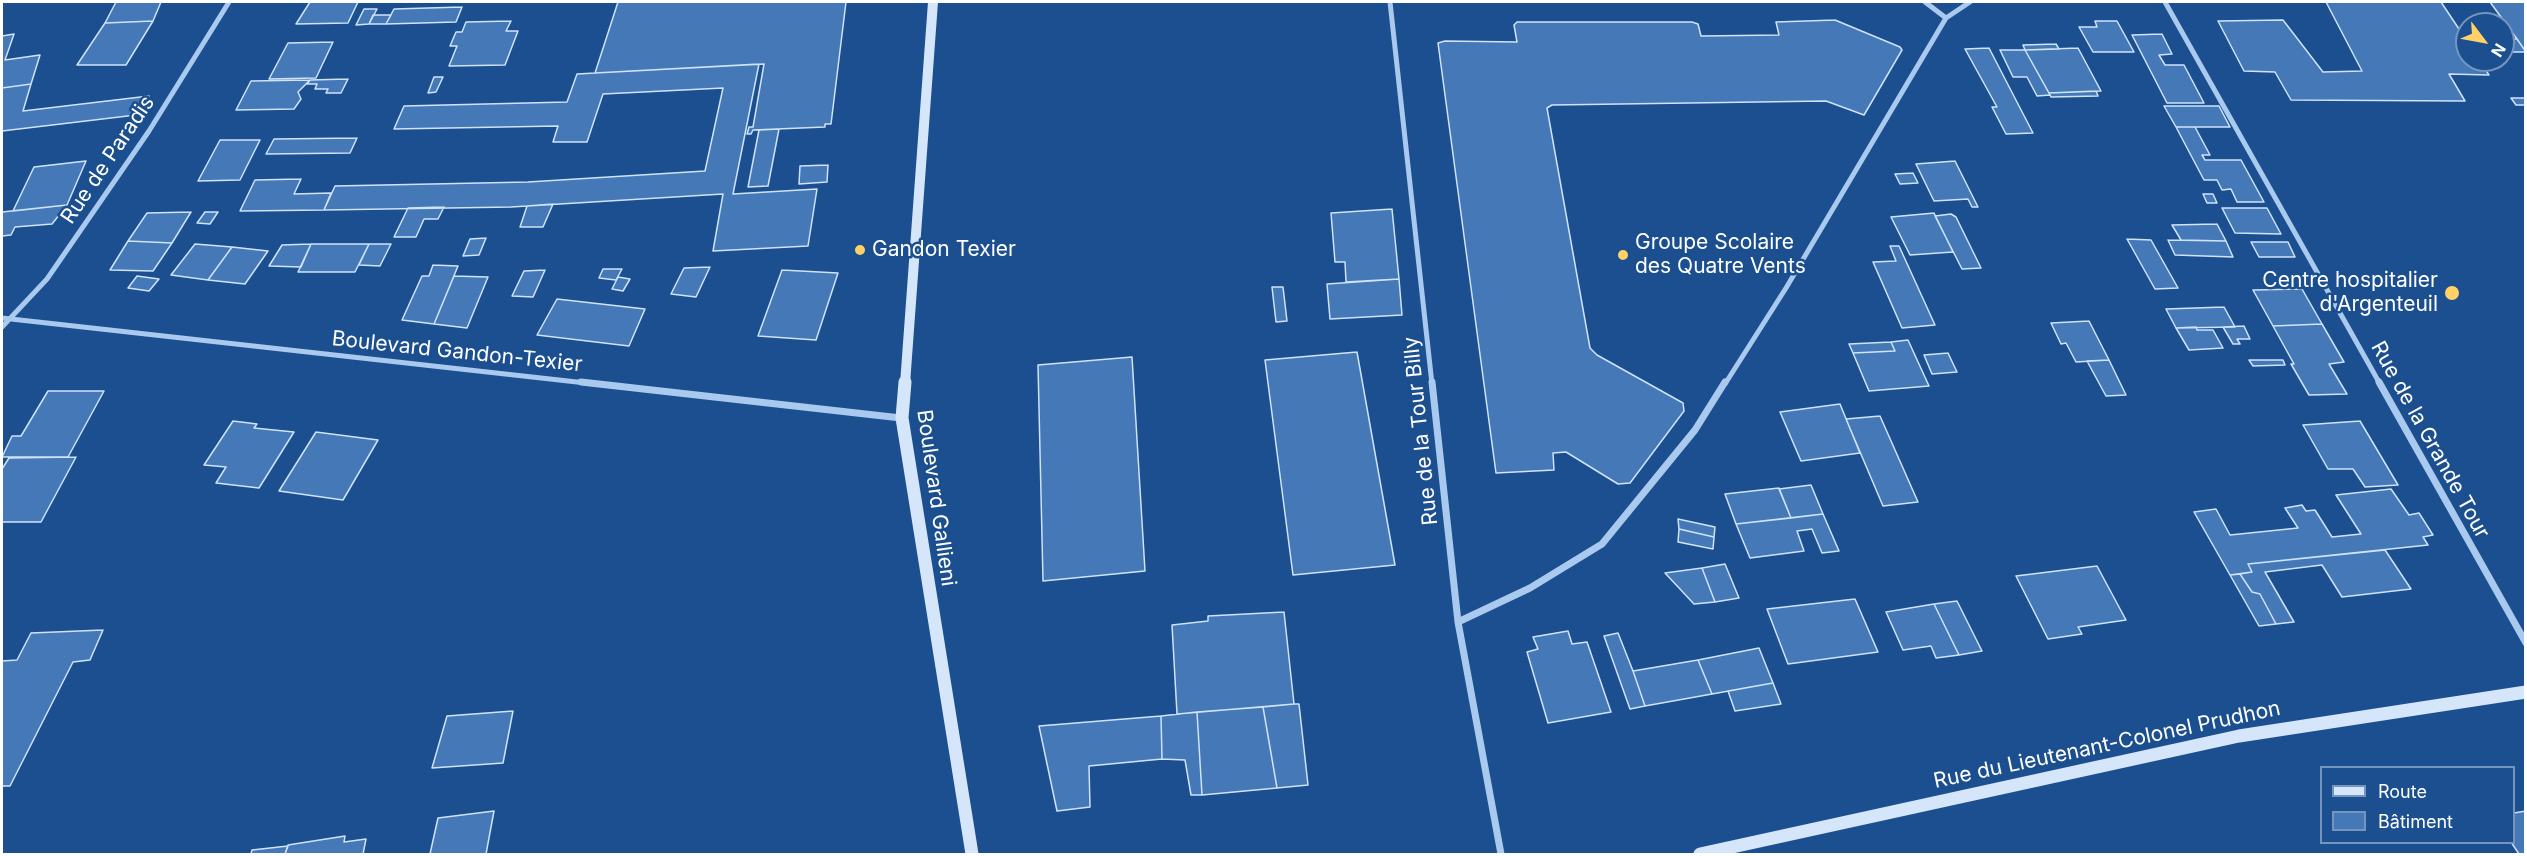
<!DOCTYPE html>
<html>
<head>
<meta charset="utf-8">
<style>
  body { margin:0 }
  #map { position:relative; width:2527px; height:856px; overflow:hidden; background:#1b4f8f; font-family:Inter,sans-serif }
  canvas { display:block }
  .frame { position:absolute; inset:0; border:3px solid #fff; pointer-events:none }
  .legend { position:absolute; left:2320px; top:766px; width:195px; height:78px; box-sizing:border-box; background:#1b4f8f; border:2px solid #7695bc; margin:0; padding:8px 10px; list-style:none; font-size:18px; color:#fff }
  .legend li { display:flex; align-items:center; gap:12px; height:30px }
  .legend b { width:30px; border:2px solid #7695bc }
  .north { position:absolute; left:2455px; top:12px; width:60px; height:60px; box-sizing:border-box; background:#1b4f8f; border:2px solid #7695bc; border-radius:50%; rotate:122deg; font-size:16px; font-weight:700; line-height:24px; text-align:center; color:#fff }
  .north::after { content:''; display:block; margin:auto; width:21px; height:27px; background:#ffd166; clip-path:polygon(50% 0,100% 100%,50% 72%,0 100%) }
</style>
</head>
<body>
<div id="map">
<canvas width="2527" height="856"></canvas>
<div class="frame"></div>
<ul class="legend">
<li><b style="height:8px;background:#d6e6fa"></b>Route</li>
<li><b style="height:16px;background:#4478b7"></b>Bâtiment</li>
</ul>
<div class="north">N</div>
</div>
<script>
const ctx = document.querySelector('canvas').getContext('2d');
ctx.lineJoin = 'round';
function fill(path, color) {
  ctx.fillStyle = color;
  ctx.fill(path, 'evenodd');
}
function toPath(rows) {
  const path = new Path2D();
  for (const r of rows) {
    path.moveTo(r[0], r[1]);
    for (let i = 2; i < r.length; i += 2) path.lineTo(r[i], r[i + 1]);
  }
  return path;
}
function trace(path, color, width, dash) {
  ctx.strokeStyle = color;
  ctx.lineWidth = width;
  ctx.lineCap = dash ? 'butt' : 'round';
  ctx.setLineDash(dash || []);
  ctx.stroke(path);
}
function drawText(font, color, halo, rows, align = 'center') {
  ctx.font = font + ' Inter,sans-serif';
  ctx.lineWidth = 5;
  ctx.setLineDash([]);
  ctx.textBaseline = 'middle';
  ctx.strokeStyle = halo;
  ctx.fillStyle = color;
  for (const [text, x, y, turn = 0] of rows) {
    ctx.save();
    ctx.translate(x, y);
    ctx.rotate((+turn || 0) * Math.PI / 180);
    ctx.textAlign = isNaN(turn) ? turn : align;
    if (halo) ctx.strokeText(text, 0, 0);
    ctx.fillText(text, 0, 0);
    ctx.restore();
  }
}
const building = toPath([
  [116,2,161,2,153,21,105,23,116,2],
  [310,2,358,2,348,23,296,24,310,2],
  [618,2,846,2,831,124,825,124,825,127,753,130,751,134,747,134,749,127,753,127,764,64,595,73,618,2],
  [2326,2,2441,2,2467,41,2467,60,2479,60,2489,75,2449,74,2465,101,2291,100,2275,72,2244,71,2218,21,2283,20,2323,72,2362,71,2326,2],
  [2490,2,2526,2,2526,52,2517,39,2490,2],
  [462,7,456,22,386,24,394,9,462,7],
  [364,9,377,9,369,24,356,25,364,9],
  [373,15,391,15,386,24,369,24,373,15],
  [1835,20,1900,47,1902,50,1864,115,1826,101,1552,105,1547,108,1590,348,1597,355,1683,403,1684,411,1630,483,1618,484,1566,452,1553,453,1554,470,1496,473,1438,43,1445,41,1517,42,1514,25,1517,22,1692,22,1698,24,1701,36,1779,35,1776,22,1835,20],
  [153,21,126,65,77,65,105,23,153,21],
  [511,21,506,31,518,31,505,65,449,66,457,46,450,46,456,32,462,32,466,22,511,21],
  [2095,21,2117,21,2134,52,2093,52,2079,27,2097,27,2095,21],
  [14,34,5,60,40,55,31,84,2,88,2,36,14,34],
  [2162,34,2172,54,2159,55,2165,65,2184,65,2204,103,2167,103,2132,35,2162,34],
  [2503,39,2517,39,2526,52,2503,52,2503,39],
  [333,42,316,78,269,79,288,43,333,42],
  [2056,44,2059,49,2025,50,2023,45,2056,44],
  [1989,48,2033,133,2006,134,1992,107,1997,107,1965,49,1989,48],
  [2078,48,2101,91,2049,93,2025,50,2078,48],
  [2000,50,2025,50,2050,95,2037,96,2027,77,2013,77,2000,50],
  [759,64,733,194,817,189,808,246,713,251,723,194,511,207,324,210,335,186,528,182,705,171,723,88,603,94,587,142,553,142,558,126,394,129,404,106,567,102,577,74,759,64],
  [434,77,443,77,436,92,428,93,434,77],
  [348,79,341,93,326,93,328,89,315,89,317,84,307,84,310,80,348,79],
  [310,80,298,92,301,99,294,109,236,110,251,81,310,80],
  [31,84,23,111,149,96,136,115,2,131,2,88,31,84],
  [2096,91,2098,96,2051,97,2049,93,2096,91],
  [2511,98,2526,98,2526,105,2516,105,2511,98],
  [2164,106,2219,106,2230,127,2176,127,2164,106],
  [2176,127,2195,127,2210,155,2202,155,2205,160,2241,160,2264,202,2237,202,2231,189,2222,190,2217,180,2204,180,2176,127],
  [779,129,768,186,748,187,759,130,779,129],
  [357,138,350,153,266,154,274,139,357,138],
  [220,140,260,140,240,180,198,181,220,140],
  [86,161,67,205,13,211,34,167,86,161],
  [1955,161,1978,207,1972,207,1968,199,1934,201,1916,164,1955,161],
  [828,165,827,182,799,184,800,166,828,165],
  [1913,173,1918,183,1900,184,1895,174,1913,173],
  [301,179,294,194,331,193,324,210,240,211,255,180,301,179],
  [2203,194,2213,194,2217,203,2207,203,2203,194],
  [553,204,543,227,520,227,527,206,553,204],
  [67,205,52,224,15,227,11,235,2,236,2,212,67,205],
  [444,207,438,219,424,219,416,237,394,237,408,208,444,207],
  [2222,208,2267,208,2281,234,2235,233,2222,208],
  [1392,209,1399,279,1346,282,1345,262,1335,262,1331,213,1392,209],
  [191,212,172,243,128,241,147,213,191,212],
  [205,212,218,212,210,224,197,223,205,212],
  [1934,213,1953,252,1910,255,1891,217,1934,213],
  [1951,214,1956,217,1981,268,1962,269,1935,216,1951,214],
  [2217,224,2226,241,2181,240,2172,225,2217,224],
  [486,238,479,255,463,256,470,239,486,238],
  [2127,239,2151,240,2178,288,2155,289,2127,239],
  [2168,240,2226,241,2233,257,2175,255,2168,240],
  [128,241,172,243,153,271,110,270,128,241],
  [2251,242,2288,242,2295,257,2259,257,2251,242],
  [195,244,232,247,208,280,171,275,195,244],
  [311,244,301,267,269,266,282,245,311,244],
  [311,244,369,244,355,272,298,272,311,244],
  [369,244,391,244,380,266,359,265,369,244],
  [1890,246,1899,246,1935,325,1902,328,1873,262,1896,261,1890,246],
  [232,247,268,251,245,284,208,280,232,247],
  [433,265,458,266,434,324,402,320,422,276,429,276,433,265],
  [710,267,696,297,671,294,684,268,710,267],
  [603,269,622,269,616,280,599,278,603,269],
  [545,270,533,297,512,296,524,271,545,270],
  [782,270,838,273,816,340,758,336,782,270],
  [137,276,159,279,149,291,128,288,137,276],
  [454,276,488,277,467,328,434,324,454,276],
  [618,277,630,279,623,291,612,289,618,277],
  [1399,279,1402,315,1330,319,1327,284,1399,279],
  [1272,287,1283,287,1287,321,1276,322,1272,287],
  [2302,289,2322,324,2273,326,2253,290,2302,289],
  [557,299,645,309,629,346,537,335,557,299],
  [2224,307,2235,327,2176,328,2166,309,2224,307],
  [2089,321,2109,360,2076,362,2066,343,2061,344,2051,323,2089,321],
  [2322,324,2344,362,2329,364,2347,394,2309,395,2291,364,2294,364,2273,326,2322,324],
  [2244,326,2250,339,2237,339,2240,344,2233,344,2223,327,2244,326],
  [2196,327,2197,330,2213,330,2223,348,2189,350,2176,328,2196,327],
  [1908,340,1929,386,1869,391,1853,353,1895,351,1891,342,1908,340],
  [1891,342,1895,351,1853,353,1849,344,1891,342],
  [1357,352,1395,565,1293,575,1265,360,1357,352],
  [1948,353,1957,372,1932,374,1924,355,1948,353],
  [1132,357,1145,571,1043,581,1038,365,1132,357],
  [2109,360,2126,395,2106,396,2087,361,2109,360],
  [2249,360,2283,360,2285,365,2253,366,2249,360],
  [48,391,104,391,68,457,2,457,12,436,21,436,48,391],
  [1840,404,1860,453,1801,461,1780,412,1840,404],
  [1880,416,1918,502,1883,506,1846,419,1880,416],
  [233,421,257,424,254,428,294,432,259,488,216,483,226,467,204,465,233,421],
  [2360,421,2398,485,2365,487,2353,469,2328,469,2303,425,2360,421],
  [316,432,378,440,343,500,279,491,316,432],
  [76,457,41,522,2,522,2,469,9,458,76,457],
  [1811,485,1823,514,1791,518,1779,489,1811,485],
  [1779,488,1791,518,1736,524,1725,494,1779,488],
  [2391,489,2409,515,2419,513,2433,535,2423,537,2428,545,2248,564,2252,572,2230,575,2194,512,2216,509,2230,535,2298,528,2285,508,2302,505,2306,511,2315,510,2332,537,2361,534,2336,495,2391,489],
  [1823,514,1839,551,1822,553,1812,529,1797,531,1804,551,1750,558,1736,524,1823,514],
  [1678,519,1715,527,1714,537,1679,529,1678,519],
  [1679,529,1714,537,1713,549,1678,542,1679,529],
  [2385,550,2411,589,2342,597,2322,565,2265,572,2294,622,2276,624,2260,594,2252,592,2240,574,2252,572,2248,564,2385,550],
  [1725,564,1739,598,1715,602,1702,568,1725,564],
  [2097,566,2126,620,2078,627,2082,634,2048,639,2016,576,2097,566],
  [1702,568,1715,602,1694,604,1665,573,1702,568],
  [2240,574,2252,592,2260,594,2276,624,2259,626,2230,575,2240,574],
  [1855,599,1878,652,1788,664,1767,609,1855,599],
  [1957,601,1982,651,1959,655,1934,604,1957,601],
  [1934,604,1959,655,1936,658,1931,646,1903,650,1886,612,1934,604],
  [1284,612,1294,704,1177,714,1172,625,1208,621,1208,616,1284,612],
  [103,630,90,660,73,662,10,786,2,786,2,661,17,660,31,633,103,630],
  [1568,631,1572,644,1587,642,1611,712,1548,723,1527,652,1538,649,1533,637,1568,631],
  [1618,633,1633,671,1645,706,1630,709,1604,636,1618,633],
  [1759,648,1773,683,1712,694,1698,660,1759,648],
  [1698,660,1712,694,1645,706,1633,671,1698,660],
  [1773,683,1781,704,1735,711,1728,691,1773,683],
  [1294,704,1299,704,1308,785,1277,788,1263,707,1294,704],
  [1263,707,1277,788,1202,795,1197,712,1263,707],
  [513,711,503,763,432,768,447,716,513,711],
  [1197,712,1202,795,1191,795,1185,760,1162,759,1161,716,1197,712],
  [1161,716,1162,759,1089,766,1090,807,1057,811,1039,726,1161,716],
  [494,811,486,854,430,854,438,818,494,811],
  [2526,811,2526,854,2519,854,2511,842,2514,842,2514,813,2526,811],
  [345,836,344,842,366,839,363,854,285,854,288,845,345,836],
  [288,846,285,854,251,854,252,850,288,846]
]);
fill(building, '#4478b7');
trace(building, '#cfe3fa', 1.5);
trace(toPath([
  [1390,2,1432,384],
  [1925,2,1946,18],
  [2165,2,2380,384],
  [2,318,595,384],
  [2,327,47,279,149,131,229,2],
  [1725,384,1786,288,1946,18,1970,2]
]), '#a9c9ee', 5);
trace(toPath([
  [581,382,901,418],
  [1432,382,1458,622,1501,854],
  [2379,382,2526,643],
  [1458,622,1530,588,1602,544,1695,430,1725,382]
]), '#a9c9ee', 7);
trace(toPath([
  [905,384,933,2]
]), '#d6e6fa', 10);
trace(toPath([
  [905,382,902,418,972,854],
  [1700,854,2239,736,2526,692]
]), '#d6e6fa', 13);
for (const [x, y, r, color] of [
  [860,250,6,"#ffd166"],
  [1623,255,6,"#ffd166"],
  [2452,293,8,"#ffd166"]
]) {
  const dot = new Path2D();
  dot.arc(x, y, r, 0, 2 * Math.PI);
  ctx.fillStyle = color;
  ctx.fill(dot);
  trace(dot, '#1b4f8f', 2);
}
drawText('21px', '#fff', '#1b4f8f', [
  ["Rue de Paradis",108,160,-56],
  ["Boulevard Gandon-Texier",457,352,6],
  ["Rue de la Tour Billy",1421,431,-96],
  ["Rue de la Grande Tour",2430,440,61],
  ["Boulevard Gallieni",936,498,82],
  ["Rue du Lieutenant-Colonel Prudhon",2107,745,-12]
]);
drawText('21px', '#fff', '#1b4f8f', [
  ["Groupe Scolaire",1635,243],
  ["des Quatre Vents",1635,267],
  ["Gandon Texier",872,250],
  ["Centre hospitalier",2438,281,"right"],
  ["d'Argenteuil",2438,305,"right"]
], 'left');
</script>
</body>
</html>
